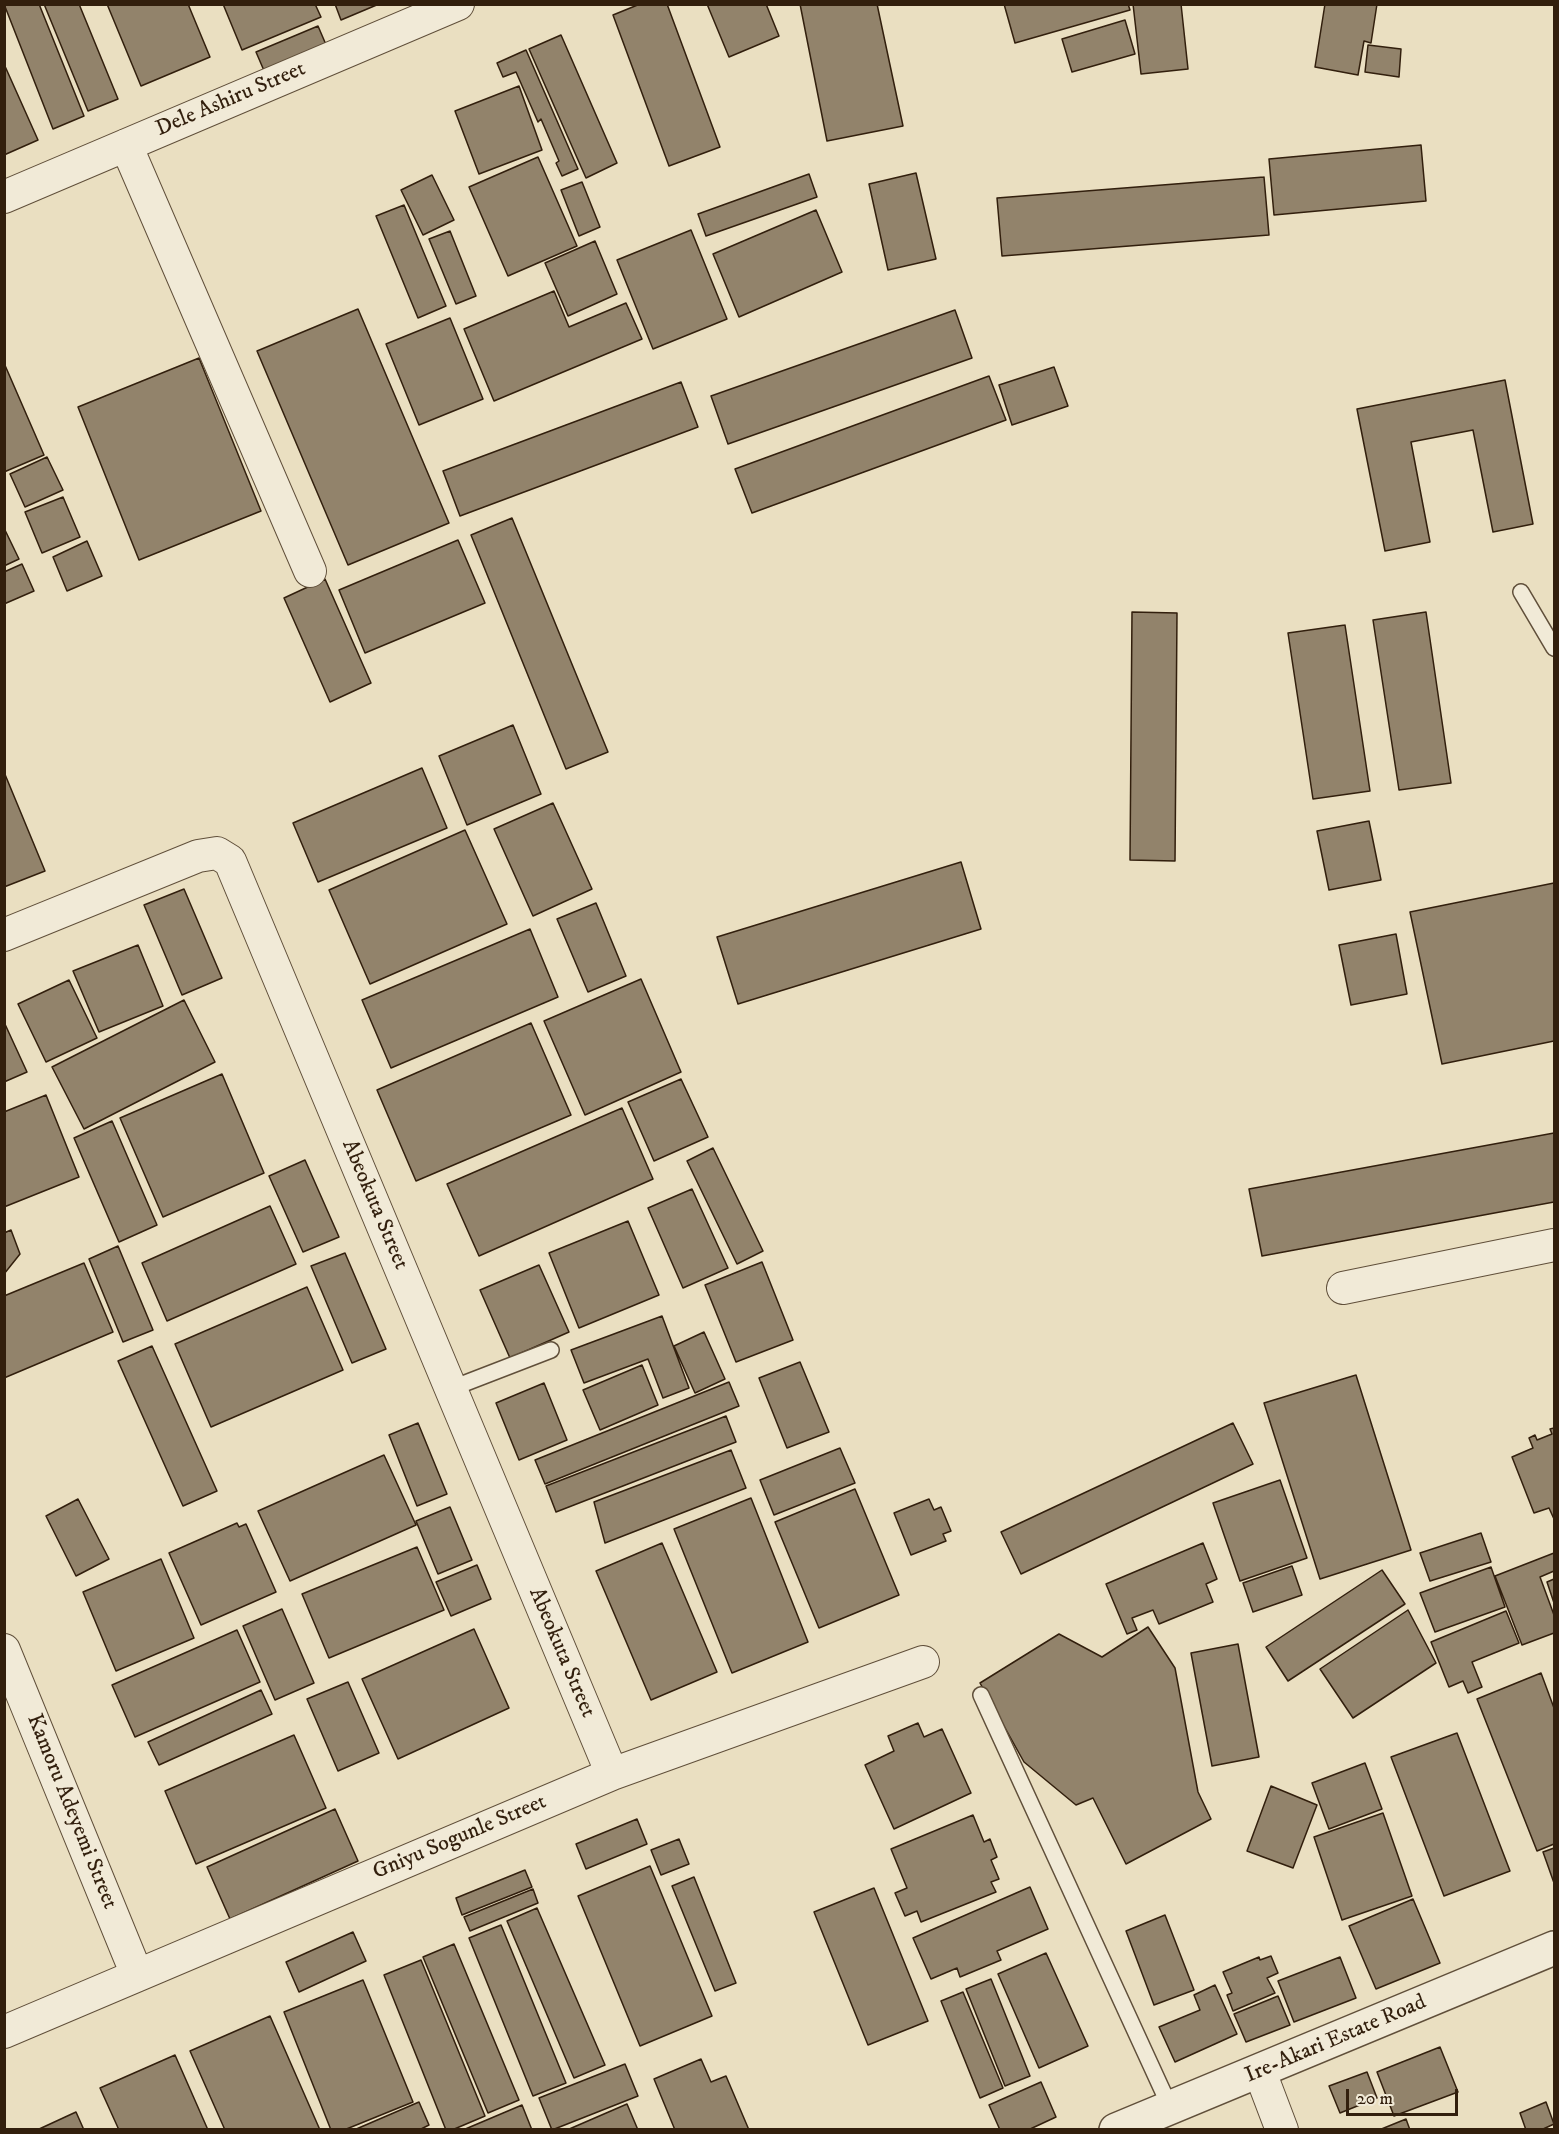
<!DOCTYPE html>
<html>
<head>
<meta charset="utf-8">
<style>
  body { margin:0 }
  #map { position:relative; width:1559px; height:2134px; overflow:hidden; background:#eadfc1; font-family:"IM FELL DW Pica",serif }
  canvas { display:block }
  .frame { position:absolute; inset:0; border:6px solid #321f0d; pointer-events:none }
  .scale { position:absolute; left:1346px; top:2089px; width:112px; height:27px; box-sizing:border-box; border:3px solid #321f0d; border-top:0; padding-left:8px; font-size:18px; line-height:21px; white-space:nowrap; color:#321f0d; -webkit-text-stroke:4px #f1ead7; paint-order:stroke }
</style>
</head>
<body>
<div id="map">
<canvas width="1559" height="2134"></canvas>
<div class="frame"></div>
<div class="scale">20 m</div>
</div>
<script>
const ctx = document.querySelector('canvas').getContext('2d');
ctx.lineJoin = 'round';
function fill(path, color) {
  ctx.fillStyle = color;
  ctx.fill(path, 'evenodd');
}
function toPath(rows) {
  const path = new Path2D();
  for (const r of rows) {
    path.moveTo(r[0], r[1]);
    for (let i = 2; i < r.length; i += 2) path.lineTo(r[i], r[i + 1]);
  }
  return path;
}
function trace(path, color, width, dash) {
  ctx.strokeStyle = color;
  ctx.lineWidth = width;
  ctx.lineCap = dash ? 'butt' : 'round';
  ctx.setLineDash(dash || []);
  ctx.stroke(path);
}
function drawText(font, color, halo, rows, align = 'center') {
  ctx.font = font + ' "IM FELL DW Pica",serif';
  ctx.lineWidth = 4.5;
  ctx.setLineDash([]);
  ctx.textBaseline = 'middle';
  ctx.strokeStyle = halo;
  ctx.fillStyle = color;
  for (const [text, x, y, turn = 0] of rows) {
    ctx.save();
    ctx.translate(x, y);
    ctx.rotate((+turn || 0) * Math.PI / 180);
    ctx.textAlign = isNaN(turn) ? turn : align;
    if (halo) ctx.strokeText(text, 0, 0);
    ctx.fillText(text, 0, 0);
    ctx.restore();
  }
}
const building = toPath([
  [4,4,39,4,84,116,53,129,4,4],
  [44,4,79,4,118,99,88,111,44,4],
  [107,4,188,4,210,57,141,86,107,4],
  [223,4,315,4,321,17,242,50,223,4],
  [335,4,379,4,341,20,335,4],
  [640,4,667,4,720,147,669,166,613,15,640,4],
  [707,4,766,4,779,36,729,57,707,4],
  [800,4,877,4,903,126,827,141,800,4],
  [1004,4,1128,4,1130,10,1015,43,1004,4],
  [1133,4,1181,4,1188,69,1141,74,1133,4],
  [1325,4,1377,4,1371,43,1364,41,1358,75,1315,67,1325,4],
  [1125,20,1135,54,1072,72,1062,39,1125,20],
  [318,26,330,54,268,80,256,52,318,26],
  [561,35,617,163,586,178,529,49,561,35],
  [1368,45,1401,49,1399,77,1365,72,1368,45],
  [526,50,578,169,562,176,556,163,559,161,541,119,538,122,516,72,503,77,497,63,526,50],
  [4,64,38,140,4,155,4,64],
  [519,86,542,150,479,174,455,111,519,86],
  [1421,145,1426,201,1274,215,1269,159,1421,145],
  [538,157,577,246,508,276,469,187,538,157],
  [916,173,936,259,888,270,869,184,916,173],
  [809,174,817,197,706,236,698,214,809,174],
  [432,175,454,220,423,235,401,190,432,175],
  [1264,177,1269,235,1002,256,997,198,1264,177],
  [582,182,600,227,579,236,561,190,582,182],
  [404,205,446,306,418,318,376,216,404,205],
  [816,210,842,272,739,317,713,254,816,210],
  [691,230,727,319,653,349,617,260,691,230],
  [450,231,476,296,456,304,429,239,450,231],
  [595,241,617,294,568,316,545,263,595,241],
  [554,291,569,327,626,303,642,339,494,401,464,329,554,291],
  [358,309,449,523,348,565,257,351,358,309],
  [955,310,972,358,728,444,711,396,955,310],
  [450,318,483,399,419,425,386,344,450,318],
  [199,358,261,511,139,560,78,407,199,358],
  [4,363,44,455,4,472,4,363],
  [1054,367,1068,406,1012,425,999,385,1054,367],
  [989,376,1006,420,752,513,735,469,989,376],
  [1505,380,1533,524,1493,532,1473,430,1411,442,1430,542,1385,551,1357,409,1505,380],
  [681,382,698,427,460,516,443,471,681,382],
  [47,457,63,490,25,507,10,474,47,457],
  [63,497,80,537,42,553,25,512,63,497],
  [512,518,608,752,566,769,471,535,512,518],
  [4,528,19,559,4,566,4,528],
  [458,540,485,603,365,653,339,590,458,540],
  [87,541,102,576,67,591,53,557,87,541],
  [22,564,34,591,4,604,4,572,22,564],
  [325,579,371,683,330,702,284,598,325,579],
  [1132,612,1177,613,1175,861,1130,860,1132,612],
  [1426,612,1451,783,1399,790,1373,620,1426,612],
  [1345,625,1370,791,1313,799,1288,633,1345,625],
  [513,725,541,794,467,825,439,756,513,725],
  [422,768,447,828,318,882,293,823,422,768],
  [4,772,45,871,4,887,4,772],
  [553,803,592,889,533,916,494,829,553,803],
  [1369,821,1381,880,1329,890,1317,831,1369,821],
  [465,830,507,924,370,984,329,890,465,830],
  [961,862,981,929,738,1004,717,937,961,862],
  [1554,883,1554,1041,1442,1064,1410,912,1554,883],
  [184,889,222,978,182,995,144,905,184,889],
  [596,903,626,976,588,992,557,919,596,903],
  [530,929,558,997,391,1068,362,1000,530,929],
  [1396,934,1407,994,1351,1005,1339,945,1396,934],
  [138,945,163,1006,99,1032,73,971,138,945],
  [641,979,681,1072,585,1115,544,1021,641,979],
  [69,980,97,1038,46,1062,18,1004,69,980],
  [184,1000,215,1062,84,1129,52,1067,184,1000],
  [4,1022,27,1072,4,1082,4,1022],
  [531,1023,571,1115,416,1181,377,1090,531,1023],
  [222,1074,264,1173,163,1217,120,1118,222,1074],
  [681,1079,708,1137,654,1161,628,1102,681,1079],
  [46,1095,79,1177,4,1207,4,1112,46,1095],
  [622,1108,653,1179,479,1256,447,1184,622,1108],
  [112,1121,157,1225,119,1242,74,1138,112,1121],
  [1554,1133,1554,1202,1262,1256,1249,1189,1554,1133],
  [713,1148,763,1251,737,1264,687,1161,713,1148],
  [305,1160,339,1237,303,1252,269,1176,305,1160],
  [692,1189,728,1268,683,1288,648,1208,692,1189],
  [270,1206,296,1264,167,1321,142,1263,270,1206],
  [628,1221,659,1295,579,1328,549,1253,628,1221],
  [11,1230,20,1254,4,1274,4,1233,11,1230],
  [118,1246,153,1330,123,1342,89,1259,118,1246],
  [345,1253,386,1349,352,1363,311,1266,345,1253],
  [762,1262,793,1340,736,1362,705,1285,762,1262],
  [84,1263,113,1332,4,1378,4,1296,84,1263],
  [539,1265,569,1332,510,1358,480,1290,539,1265],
  [307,1287,343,1370,211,1427,175,1344,307,1287],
  [662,1316,689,1388,663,1398,648,1359,584,1383,571,1350,662,1316],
  [704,1332,725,1379,695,1393,674,1346,704,1332],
  [152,1346,217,1491,183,1506,118,1361,152,1346],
  [800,1362,829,1432,787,1448,759,1378,800,1362],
  [642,1365,658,1405,600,1430,583,1390,642,1365],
  [1356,1375,1411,1550,1320,1579,1264,1403,1356,1375],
  [729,1382,739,1406,545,1484,535,1460,729,1382],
  [544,1383,567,1440,519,1460,496,1403,544,1383],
  [726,1416,736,1442,556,1512,546,1486,726,1416],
  [418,1423,447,1494,417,1506,389,1435,418,1423],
  [1233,1423,1253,1464,1021,1574,1001,1532,1233,1423],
  [1554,1428,1554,1519,1549,1508,1534,1513,1512,1457,1533,1448,1529,1438,1535,1435,1537,1440,1552,1434,1550,1429,1554,1428],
  [840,1448,855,1483,774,1515,760,1480,840,1448],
  [731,1450,746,1488,605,1543,594,1502,731,1450],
  [384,1455,416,1525,290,1581,258,1511,384,1455],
  [1280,1480,1307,1558,1240,1581,1213,1503,1280,1480],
  [855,1489,899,1595,819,1628,775,1522,855,1489],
  [751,1498,808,1642,732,1673,674,1529,751,1498],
  [78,1499,109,1559,76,1576,46,1516,78,1499],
  [929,1499,934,1510,941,1507,951,1531,943,1534,946,1541,911,1555,894,1513,929,1499],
  [450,1507,472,1560,438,1574,416,1521,450,1507],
  [237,1523,239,1527,246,1524,276,1592,201,1625,169,1553,237,1523],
  [1481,1533,1491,1562,1430,1581,1420,1553,1481,1533],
  [662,1543,717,1672,651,1700,596,1571,662,1543],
  [1203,1543,1217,1579,1206,1584,1213,1602,1159,1624,1153,1610,1132,1618,1137,1630,1127,1634,1106,1584,1203,1543],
  [417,1547,444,1610,329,1658,302,1594,417,1547],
  [1554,1553,1554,1571,1540,1577,1554,1615,1554,1633,1522,1645,1495,1576,1554,1553],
  [161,1559,194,1638,116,1671,83,1592,161,1559],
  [477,1565,491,1599,451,1616,436,1582,477,1565],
  [1292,1566,1302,1595,1253,1612,1243,1583,1292,1566],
  [1491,1567,1505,1607,1435,1632,1420,1593,1491,1567],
  [1382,1570,1405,1604,1288,1681,1266,1647,1382,1570],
  [1554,1579,1554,1603,1547,1582,1554,1579],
  [282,1609,314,1683,275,1700,243,1626,282,1609],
  [1408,1610,1436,1663,1353,1718,1320,1669,1408,1610],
  [1506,1611,1519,1643,1472,1662,1482,1687,1468,1693,1463,1681,1449,1687,1431,1642,1506,1611],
  [1148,1627,1175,1668,1198,1792,1211,1819,1126,1864,1093,1798,1076,1805,1024,1762,980,1683,1059,1634,1102,1657,1148,1627],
  [474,1629,509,1708,398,1759,362,1679,474,1629],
  [237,1630,260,1682,135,1737,112,1685,237,1630],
  [1238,1644,1259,1757,1212,1766,1191,1653,1238,1644],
  [1541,1673,1554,1708,1554,1844,1537,1851,1477,1699,1541,1673],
  [348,1682,379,1753,338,1771,307,1699,348,1682],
  [261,1690,272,1714,159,1765,148,1742,261,1690],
  [918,1723,924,1737,942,1729,971,1793,894,1829,865,1765,894,1751,888,1736,918,1723],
  [1457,1733,1510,1871,1444,1896,1391,1757,1457,1733],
  [294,1735,326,1808,196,1864,165,1791,294,1735],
  [1365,1763,1382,1809,1329,1829,1312,1783,1365,1763],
  [1271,1786,1317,1805,1293,1868,1247,1851,1271,1786],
  [335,1809,358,1861,230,1919,207,1867,335,1809],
  [1383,1813,1412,1896,1342,1920,1314,1837,1383,1813],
  [973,1815,984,1842,990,1839,997,1857,991,1860,999,1879,991,1882,996,1892,921,1922,917,1911,905,1916,895,1893,907,1888,891,1849,973,1815],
  [637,1819,647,1844,586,1869,576,1844,637,1819],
  [679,1839,689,1864,661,1875,651,1850,679,1839],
  [1554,1848,1554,1883,1543,1852,1554,1848],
  [650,1866,712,2016,640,2046,578,1896,650,1866],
  [525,1870,532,1887,462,1915,456,1898,525,1870],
  [694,1877,736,1983,715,1991,672,1886,694,1877],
  [1030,1887,1048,1929,997,1951,1001,1960,960,1977,957,1968,931,1979,913,1938,1030,1887],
  [874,1888,928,2021,868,2045,814,1912,874,1888],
  [533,1889,538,1903,470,1931,464,1917,533,1889],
  [1413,1899,1440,1963,1376,1989,1349,1926,1413,1899],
  [537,1908,605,2065,574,2078,507,1921,537,1908],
  [1165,1915,1194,1990,1154,2005,1126,1931,1165,1915],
  [501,1925,566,2083,533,2096,469,1938,501,1925],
  [353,1932,366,1961,299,1992,286,1962,353,1932],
  [454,1944,519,2100,488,2113,423,1957,454,1944],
  [1046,1953,1088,2046,1039,2068,998,1974,1046,1953],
  [1271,1956,1278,1973,1267,1978,1275,1993,1233,2011,1227,1995,1232,1993,1223,1972,1259,1957,1260,1960,1271,1956],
  [1340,1957,1356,1998,1294,2022,1278,1981,1340,1957],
  [421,1960,485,2116,452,2130,446,2130,384,1975,421,1960],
  [991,1979,1030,2076,1005,2086,966,1989,991,1979],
  [363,1980,413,2102,344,2130,331,2130,284,2012,363,1980],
  [1215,1985,1237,2034,1175,2062,1159,2027,1200,2010,1194,1995,1215,1985],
  [963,1992,1003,2088,980,2098,941,2001,963,1992],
  [1278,1996,1290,2025,1246,2042,1234,2014,1278,1996],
  [270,2016,320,2130,225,2130,190,2051,270,2016],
  [1440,2047,1458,2092,1394,2116,1377,2072,1440,2047],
  [175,2055,208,2130,119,2130,100,2088,175,2055],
  [701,2059,711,2082,726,2076,749,2130,675,2130,654,2079,701,2059],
  [625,2064,638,2096,552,2130,539,2098,625,2064],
  [1367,2072,1377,2098,1340,2113,1329,2086,1367,2072],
  [1041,2082,1056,2117,1028,2130,1000,2130,989,2105,1041,2082],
  [419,2102,429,2125,419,2130,354,2130,419,2102],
  [1546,2102,1554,2124,1541,2130,1526,2130,1520,2113,1546,2102],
  [627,2104,638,2130,567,2130,627,2104],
  [522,2105,532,2130,463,2130,522,2105],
  [76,2112,84,2130,37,2130,76,2112],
  [1406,2119,1410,2130,1379,2130,1406,2119]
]);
fill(building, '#92836b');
trace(building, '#321f0d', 1.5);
const service = toPath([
  [1521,592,1554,648],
  [450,1389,551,1350],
  [981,1695,1170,2107]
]);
const minor = toPath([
  [126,145,310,571],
  [4,197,458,4],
  [4,935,198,856,217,853,230,861,612,1774],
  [1343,1288,1554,1245],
  [4,1650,137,1975],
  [4,2032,612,1774,923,1662],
  [1260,2072,1282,2130]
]);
const tertiary = toPath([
  [1116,2130,1554,1948]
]);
trace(service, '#604f3a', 18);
trace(minor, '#604f3a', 34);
trace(tertiary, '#604f3a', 36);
trace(service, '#f1ead7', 15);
trace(minor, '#f1ead7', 32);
trace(tertiary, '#f1ead7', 33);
drawText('22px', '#321f0d', '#f1ead7', [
  ["Dele Ashiru Street",231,100,-23],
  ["Abeokuta Street",374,1205,67],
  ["Abeokuta Street",561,1653,67],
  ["Kamoru Adeyemi Street",71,1812,68],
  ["Gniyu Sogunle Street",460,1838,-23],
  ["Ire-Akari Estate Road",1336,2040,-23]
]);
</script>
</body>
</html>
